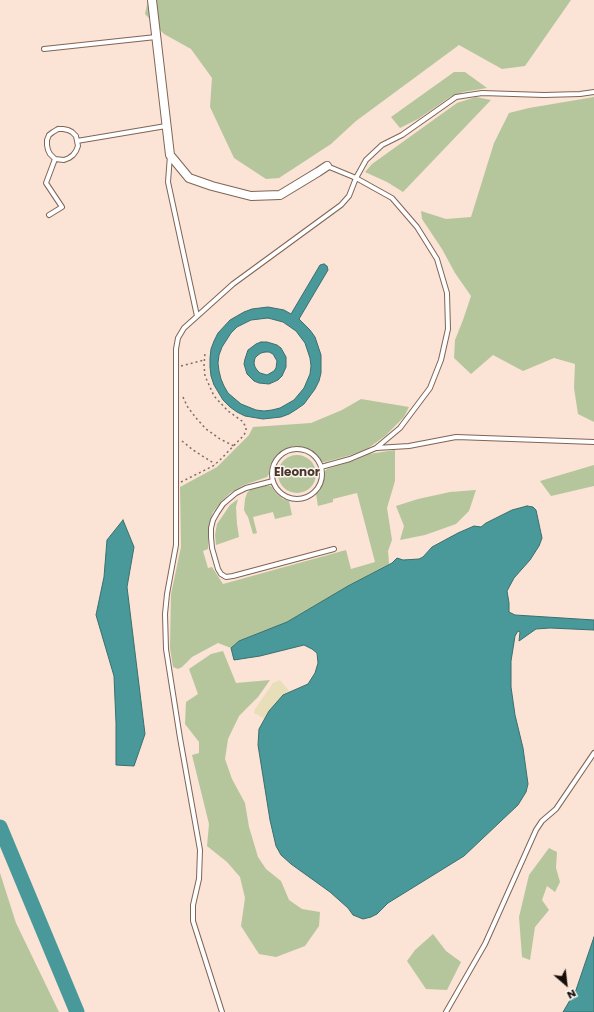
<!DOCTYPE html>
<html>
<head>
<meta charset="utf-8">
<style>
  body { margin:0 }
  #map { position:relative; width:594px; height:1012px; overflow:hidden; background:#fbe3d5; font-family:Poppins,sans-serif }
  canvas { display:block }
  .north { position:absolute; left:546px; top:964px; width:40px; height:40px; -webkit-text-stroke:3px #faf4f1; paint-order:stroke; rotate:152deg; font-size:11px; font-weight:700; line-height:16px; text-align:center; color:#170d08 }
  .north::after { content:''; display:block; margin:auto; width:14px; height:18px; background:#170d08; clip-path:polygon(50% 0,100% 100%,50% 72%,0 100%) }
</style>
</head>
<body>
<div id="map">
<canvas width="594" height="1012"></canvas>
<div class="north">N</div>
</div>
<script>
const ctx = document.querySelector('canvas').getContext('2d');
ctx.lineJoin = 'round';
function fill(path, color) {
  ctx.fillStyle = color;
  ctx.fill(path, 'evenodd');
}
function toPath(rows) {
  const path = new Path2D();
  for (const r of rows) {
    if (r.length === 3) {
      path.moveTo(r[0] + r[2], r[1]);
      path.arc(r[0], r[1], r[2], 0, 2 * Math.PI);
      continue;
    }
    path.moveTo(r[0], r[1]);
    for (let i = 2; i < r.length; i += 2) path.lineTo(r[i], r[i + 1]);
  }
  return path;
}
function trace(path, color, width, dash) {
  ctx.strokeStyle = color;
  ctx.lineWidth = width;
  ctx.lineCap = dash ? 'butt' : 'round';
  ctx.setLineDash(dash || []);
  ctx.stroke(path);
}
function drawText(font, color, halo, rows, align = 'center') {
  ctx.font = font + ' Poppins,sans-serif';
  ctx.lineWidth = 3;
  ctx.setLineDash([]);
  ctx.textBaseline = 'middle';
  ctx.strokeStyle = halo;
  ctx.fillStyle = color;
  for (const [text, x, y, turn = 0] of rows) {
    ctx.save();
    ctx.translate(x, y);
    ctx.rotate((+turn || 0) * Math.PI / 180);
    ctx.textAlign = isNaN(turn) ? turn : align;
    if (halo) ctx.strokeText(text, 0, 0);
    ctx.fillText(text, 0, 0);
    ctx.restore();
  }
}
fill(toPath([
  [148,0,571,0,525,66,502,69,459,45,356,121,331,144,279,178,266,179,234,158,210,107,212,78,191,49,164,34,145,14],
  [454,72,465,72,487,88,463,92,450,97,418,119,400,128,391,117],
  [476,97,491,100,403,192,387,182,365,172,372,164,457,103],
  [594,97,594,422,578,414,574,388,575,364,554,358,523,371,493,355,471,374,454,358,455,340,463,320,471,296,455,273,442,249,422,219,421,211,446,219,471,217,494,143,509,113,529,108],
  [361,399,409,407,404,417,385,436,367,449,351,455,325,462,322,462,312,451,306,448,294,446,288,448,282,451,273,459,270,466,269,474,267,477,244,485,230,493,221,502,213,512,209,525,208,549,203,551,208,568,212,567,223,584,346,550,351,569,375,562,357,493,333,499,333,502,318,506,316,494,322,485,324,478,324,472,327,469,356,460,369,454,395,450,395,481,387,508,392,540,388,551,389,564,348,586,287,622,239,641,231,648,218,643,192,657,182,667,178,669,173,667,170,648,171,594,181,547,180,487,217,467,249,435,253,427,311,423,342,410],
  [297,474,19],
  [594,465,594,486,551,496,540,481],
  [265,485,271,486,277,494,283,499,289,501,292,515,275,519,273,512,253,517,257,533,253,534,248,517,246,514,244,510,245,499,247,493,251,489],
  [476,490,469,511,456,524,425,535,400,540,404,526,396,506,418,499,450,492],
  [238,499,236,507,237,524,239,537,216,545,215,535,217,524,230,505],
  [223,651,236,683,270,680,258,697,239,716,228,739,225,759,232,779,245,803,249,827,258,857,266,869,281,881,289,900,302,909,320,912,319,926,305,946,276,957,259,954,241,926,245,898,240,877,227,862,207,846,209,824,192,755,199,753,199,742,185,724,186,702,198,694,189,669,211,654],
  [549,848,557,852,556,868,560,882,555,892,547,886,542,900,549,910,535,927,530,960,522,957,519,917,529,875],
  [0,873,16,923,59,1012,0,1012],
  [433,934,446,951,461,962,447,990,426,989,407,961,415,950]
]), '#b5c69d');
fill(toPath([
  [280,680,290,692,283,695,269,711,265,719,254,713,255,709,273,683]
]), '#e8dfba');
const water = toPath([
  [324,264,327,266,328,270,299,319,310,330,315,337,321,355,321,373,319,381,315,389,304,404,297,409,289,414,281,417,263,419,245,416,237,412,230,407,223,400,214,385,211,376,210,367,210,358,211,349,214,341,218,333,230,320,244,312,252,309,268,307,284,310,291,314,320,265,324,264],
  [268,318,283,322,296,331,305,343,310,358,311,366,310,374,304,388,294,400,280,408,272,410,264,411,256,410,241,404,228,393,224,386,221,379,219,371,218,363,219,355,222,347,231,333,237,327,251,320,268,318],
  [261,342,267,342,277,345,281,348,286,357,286,367,282,376,278,380,269,384,259,383,254,381,247,374,244,364,245,359,248,350,256,344,261,342],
  [265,352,269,352,273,354,277,361,276,368,274,371,267,375,260,373,257,370,255,367,254,363,255,358,258,355,261,353,265,352],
  [527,506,533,507,536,510,542,538,539,546,530,560,514,578,507,591,509,603,509,612,515,615,594,620,594,630,550,628,536,629,519,641,520,632,518,631,515,636,511,661,511,687,515,715,523,748,528,784,526,792,518,805,464,856,388,903,377,914,371,917,363,919,353,915,348,908,330,892,291,864,281,855,276,846,270,820,258,745,259,729,269,711,283,695,308,684,315,673,318,663,317,653,312,649,304,645,260,656,234,660,231,648,239,641,287,622,348,586,392,563,397,558,403,560,419,559,423,557,432,547,458,533,474,526,481,527,486,523,512,510,527,506],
  [123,520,134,547,127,587,145,734,134,766,116,765,116,723,114,676,96,615,104,577,107,540,123,520],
  [594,937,594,1012,563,1012,576,990,594,937]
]);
fill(water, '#49999b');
trace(water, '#3a6f6f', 1);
trace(toPath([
  [0,827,77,1012]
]), '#49999b', 15);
const service = toPath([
  [44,49,156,37],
  [58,129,63,129,68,130,72,132,76,136,78,146,76,151,73,155,69,158,64,160,55,159,50,154,48,150,47,145,47,140,49,135,53,132,58,129],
  [77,141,166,126],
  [170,155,168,182,197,316],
  [327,166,356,178,392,198,417,227,437,259,447,293,448,329,441,360,430,388,400,428,376,448],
  [49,215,62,207,46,183,55,159],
  [297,474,25],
  [321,467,350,459,376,448,409,446,456,437,594,442],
  [273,481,246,488,236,493,223,504,217,513,213,520,211,528,211,537,212,548,218,569,221,574,226,577,233,576,334,549],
  [222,1012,193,921,193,905,199,879,200,850,180,738,166,649,165,614,167,594,176,545,176,349,178,338,184,328,233,284,341,205,349,196,356,178,366,160,382,145,402,135,456,97,482,93,544,95,580,94,594,92],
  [446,1012,485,944,536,830,542,821,556,809,594,753]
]);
const minor = toPath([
  [152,0,170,155,189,178,212,186,251,196,280,195,318,172,327,166]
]);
trace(service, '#7f6556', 6);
trace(minor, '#7f6556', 10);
trace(toPath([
  [181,366,204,360],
  [183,397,187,406,196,418,206,429,220,439,234,446],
  [182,441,193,450,215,464],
  [181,482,213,466,220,460,244,435,246,431,246,427,242,421,228,411,214,396,205,376,204,365,205,353]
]), '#7e6e65', 1.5, [2, 3]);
trace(service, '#fff', 4);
trace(minor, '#fff', 8);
drawText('bold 12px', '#4c3528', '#faf4f1', [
  ["Eleonor",297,473]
]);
</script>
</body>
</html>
